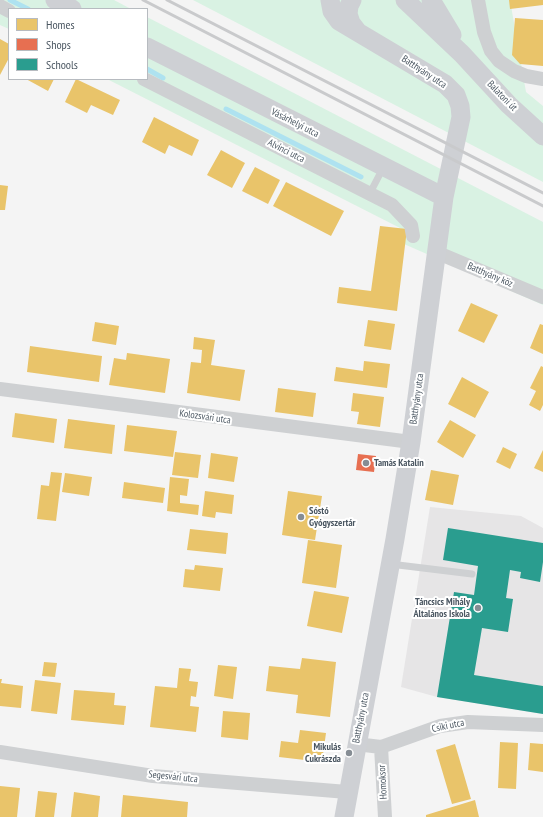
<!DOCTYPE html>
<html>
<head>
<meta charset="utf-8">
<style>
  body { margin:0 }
  #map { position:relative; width:543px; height:817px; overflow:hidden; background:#f4f4f4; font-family:"PT Sans Narrow",sans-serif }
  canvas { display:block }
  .legend { position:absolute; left:8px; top:8px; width:140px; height:72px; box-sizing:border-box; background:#fff; border:1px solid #b7bbc0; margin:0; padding:5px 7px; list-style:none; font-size:12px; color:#4a5661 }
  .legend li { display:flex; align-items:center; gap:8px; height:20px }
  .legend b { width:20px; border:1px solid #b7bbc0 }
</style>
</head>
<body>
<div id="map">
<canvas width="543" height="817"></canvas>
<ul class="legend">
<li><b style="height:11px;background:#e9c46a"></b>Homes</li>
<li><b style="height:11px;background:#e76f51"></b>Shops</li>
<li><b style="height:11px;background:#2a9d8f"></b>Schools</li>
</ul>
</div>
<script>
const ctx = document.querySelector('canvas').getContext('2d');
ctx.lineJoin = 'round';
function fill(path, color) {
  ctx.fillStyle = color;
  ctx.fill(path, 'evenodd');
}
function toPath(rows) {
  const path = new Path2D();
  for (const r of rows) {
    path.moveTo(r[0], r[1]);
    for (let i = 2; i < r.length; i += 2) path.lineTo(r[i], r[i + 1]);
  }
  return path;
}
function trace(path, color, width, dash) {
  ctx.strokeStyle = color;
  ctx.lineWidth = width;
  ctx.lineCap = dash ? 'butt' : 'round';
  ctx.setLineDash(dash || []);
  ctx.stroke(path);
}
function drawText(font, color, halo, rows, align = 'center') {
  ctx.font = font + ' "PT Sans Narrow",sans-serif';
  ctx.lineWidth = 4;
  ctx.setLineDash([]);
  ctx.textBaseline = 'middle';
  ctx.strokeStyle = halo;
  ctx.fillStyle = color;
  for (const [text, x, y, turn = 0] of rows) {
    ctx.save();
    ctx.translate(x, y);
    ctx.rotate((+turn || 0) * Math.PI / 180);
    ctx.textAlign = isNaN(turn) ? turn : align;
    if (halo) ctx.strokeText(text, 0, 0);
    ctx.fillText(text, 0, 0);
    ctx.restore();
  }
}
fill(toPath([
  [430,507,521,516,543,528,543,714,437,697,401,687]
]), '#e6e5e6');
fill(toPath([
  [0,0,114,0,131,9,9,9,9,29,0,25],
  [193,0,510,0,526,92,543,106,543,182],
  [147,17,543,222,543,305,404,244,404,230,107,79,147,79]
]), '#d9f2e3');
fill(toPath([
  [509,0,543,0,543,5,510,9],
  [515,18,543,20,543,66,520,64,512,55],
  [0,39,9,44,9,58,0,75],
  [26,79,54,79,48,91],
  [76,79,120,100,113,115,91,105,87,113,65,102],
  [154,117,199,140,192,156,169,145,165,154,142,142],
  [221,150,245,163,232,188,207,175],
  [255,167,280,180,268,204,242,191],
  [286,182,344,211,331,236,273,206],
  [0,185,8,186,5,210,0,210],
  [380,226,407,229,397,311,337,303,339,287,371,291],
  [471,303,498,315,484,343,458,331],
  [368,320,395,324,391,350,364,346],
  [95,322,119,326,116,345,92,341],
  [540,324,543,325,543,354,530,348],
  [194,337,215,340,211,365,245,370,240,401,187,393,191,362,201,363,202,350,193,349],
  [30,346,102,356,99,382,27,372],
  [127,353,170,359,165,393,109,385,114,358,126,360],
  [364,361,390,364,387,388,334,381,336,367,363,371],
  [541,366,543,367,543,405,540,411,529,405,536,391,530,388],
  [462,377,489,392,475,418,448,404],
  [278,388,316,393,313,417,275,412],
  [353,393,384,397,380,427,357,424,359,412,351,411],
  [15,413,57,419,54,443,12,437],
  [68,419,115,425,112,454,64,448],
  [450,420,476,435,463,458,437,442],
  [127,425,177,431,173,457,124,451],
  [503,447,517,454,510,469,496,462],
  [543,450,543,472,534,468],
  [175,452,201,455,198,478,172,475],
  [211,453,238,457,234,482,208,478],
  [431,470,459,475,453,505,425,500],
  [51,472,62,473,56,521,37,519,41,485,49,486],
  [65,473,92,477,89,496,62,492],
  [170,477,189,479,187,496,180,495,180,503,199,505,198,515,167,511],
  [124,482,165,488,163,503,122,498],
  [205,491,234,495,232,514,216,512,215,518,202,516],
  [288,491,322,496,315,540,282,535],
  [190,529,228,533,226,554,187,550],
  [308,540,342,545,336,588,302,583],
  [195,565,223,568,220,591,183,587,185,569,194,570],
  [314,591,349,597,342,633,307,626],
  [302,658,336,662,330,717,296,713,298,695,266,691,269,666,300,669],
  [44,662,57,663,55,677,42,676],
  [218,665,237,667,233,699,214,696],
  [179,668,191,669,189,681,198,682,196,697,191,696,190,706,199,707,196,732,150,727,155,686,177,688],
  [0,679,2,679,1,683,23,686,21,708,0,706],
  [35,680,61,683,57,714,31,711],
  [74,690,115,693,114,705,126,706,124,725,71,720],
  [223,711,250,713,248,740,221,737],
  [300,730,326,733,322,762,279,757,281,741,298,743],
  [500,742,518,743,516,789,498,788],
  [530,743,543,744,543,772,528,770],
  [455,744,471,799,452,804,436,750],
  [0,786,20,788,17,817,0,817],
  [38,791,57,793,54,817,35,817],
  [74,792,100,796,98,817,71,817],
  [123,795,188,802,187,817,121,817],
  [475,800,479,817,426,817,426,815]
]), '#e9c46a');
fill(toPath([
  [358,454,376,456,374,472,356,470]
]), '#e76f51');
fill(toPath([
  [448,528,543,543,543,562,540,582,520,578,521,572,510,570,506,598,513,599,508,632,482,628,474,675,543,686,543,714,437,697,454,592,474,595,478,566,443,560]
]), '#2a9d8f');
trace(toPath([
  [10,0,28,9],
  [147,69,163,78],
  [226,109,361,177]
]), '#aee2f0', 5);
trace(toPath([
  [370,193,383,168],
  [390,564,472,574]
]), '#ced0d2', 7);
trace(toPath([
  [478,0,484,32,491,51,499,61,514,71,526,76,543,79],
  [0,6,9,11],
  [144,79,392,205,411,225,413,236],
  [438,253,543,297],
  [0,389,411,442],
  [356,744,381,747,440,726,468,722,543,725],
  [381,747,385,817],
  [0,752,153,776,347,792]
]), '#ced0d2', 14);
trace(toPath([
  [55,0,72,9],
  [330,0,332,11,339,21,445,84,456,95,460,106,461,117,444,197,411,442,395,539,344,817],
  [352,0,349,6,348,14,351,23,358,32],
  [405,0,462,54,509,105,543,136],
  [431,0,452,35],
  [147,47,444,197]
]), '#ced0d4', 19);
trace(toPath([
  [143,0,543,206],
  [167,0,543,193]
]), '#c9cacc', 3);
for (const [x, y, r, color] of [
  [366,463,4,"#868d94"],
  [301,517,4,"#868d94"],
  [478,608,4,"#868d94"],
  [349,753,4,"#868d94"]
]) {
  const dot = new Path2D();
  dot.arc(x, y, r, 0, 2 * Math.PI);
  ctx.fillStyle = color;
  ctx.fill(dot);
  trace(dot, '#fff', 1.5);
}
drawText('10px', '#4a5661', '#fff', [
  ["Batthyány utca",424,72,33],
  ["Balatoni út",502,96,46],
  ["Vásárhelyi utca",295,123,27],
  ["Alvinci utca",286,151,27],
  ["Batthyány köz",490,275,23],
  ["Batthyány utca",417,399,-82],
  ["Kolozsvári utca",205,417,8],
  ["Batthyány utca",361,718,-79],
  ["Csiki utca",448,726,-12],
  ["Segesvári utca",173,777,6],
  ["Homoksor",383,782,-93]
]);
drawText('bold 10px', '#4a5661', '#fff', [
  ["Tamás Katalin",374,463],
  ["Sóstó",309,511],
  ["Gyógyszertár",309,523],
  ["Táncsics Mihály",470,602,"right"],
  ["Általános Iskola",470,614,"right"],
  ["Mikulás",341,747,"right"],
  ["Cukrászda",341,759,"right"]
], 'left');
</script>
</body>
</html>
